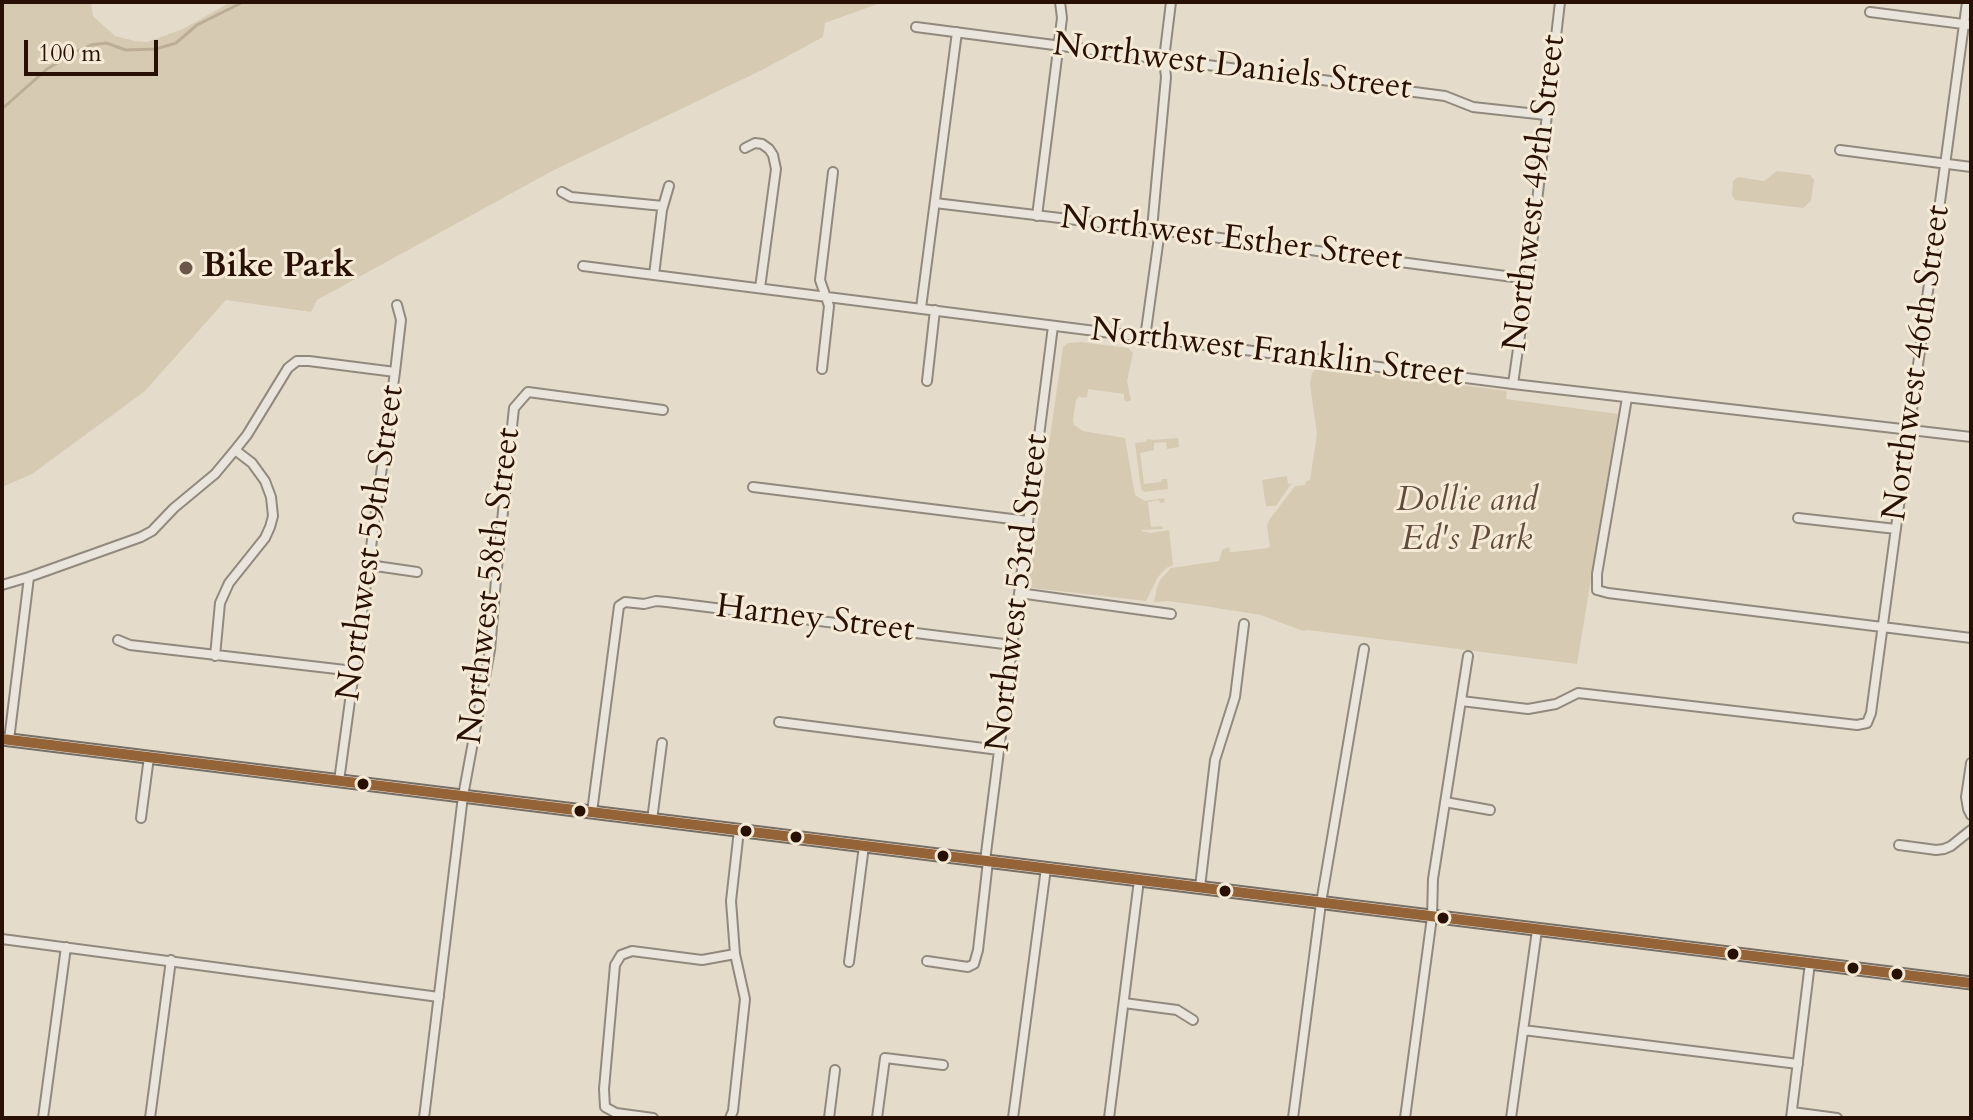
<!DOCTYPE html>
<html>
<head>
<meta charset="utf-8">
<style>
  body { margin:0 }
  #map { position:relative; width:1973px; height:1120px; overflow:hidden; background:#e4dbca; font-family:Cardo,serif }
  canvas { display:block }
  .frame { position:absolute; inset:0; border:4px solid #281005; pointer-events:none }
  .scale { position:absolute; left:24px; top:40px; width:134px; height:36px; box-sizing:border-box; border:4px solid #281005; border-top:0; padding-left:10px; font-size:24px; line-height:28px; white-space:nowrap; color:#281005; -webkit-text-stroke:6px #f4ead5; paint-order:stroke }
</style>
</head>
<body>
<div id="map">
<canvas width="1973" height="1120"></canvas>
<div class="frame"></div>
<div class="scale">100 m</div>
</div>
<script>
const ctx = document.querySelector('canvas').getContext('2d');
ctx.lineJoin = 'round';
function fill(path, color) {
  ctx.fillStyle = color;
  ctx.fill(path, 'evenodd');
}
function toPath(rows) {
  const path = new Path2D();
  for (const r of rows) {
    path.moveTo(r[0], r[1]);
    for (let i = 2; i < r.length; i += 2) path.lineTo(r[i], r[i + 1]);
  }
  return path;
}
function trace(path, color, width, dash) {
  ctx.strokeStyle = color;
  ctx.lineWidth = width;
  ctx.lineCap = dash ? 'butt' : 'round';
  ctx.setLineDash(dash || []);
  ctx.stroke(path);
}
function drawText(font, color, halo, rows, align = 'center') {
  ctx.font = font + ' Cardo,serif';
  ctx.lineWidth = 6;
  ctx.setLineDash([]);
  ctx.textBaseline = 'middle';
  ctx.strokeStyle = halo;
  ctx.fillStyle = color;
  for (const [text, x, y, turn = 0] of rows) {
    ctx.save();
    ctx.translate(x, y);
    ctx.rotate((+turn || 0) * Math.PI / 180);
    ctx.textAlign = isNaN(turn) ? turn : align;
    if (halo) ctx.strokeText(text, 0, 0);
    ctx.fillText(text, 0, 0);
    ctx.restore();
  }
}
fill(toPath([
  [2,2,91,2,93,16,115,36,135,41,147,42,183,29,231,2,883,2,825,23,823,37,762,70,554,170,317,300,311,312,226,300,145,391,32,474,2,487],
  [1777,171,1810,175,1814,180,1811,201,1803,208,1735,200,1732,195,1733,181,1738,177,1764,181],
  [1080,342,1128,348,1133,353,1127,381,1131,400,1127,402,1124,400,1124,394,1088,389,1087,397,1082,398,1079,396,1076,400,1073,420,1074,425,1083,431,1125,438,1135,495,1145,501,1164,498,1165,502,1160,503,1159,500,1148,502,1151,527,1162,526,1163,529,1142,530,1141,531,1150,533,1169,530,1173,565,1166,568,1158,577,1146,601,1033,588,1026,583,1026,577,1031,569,1063,347,1068,343],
  [1317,368,1335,369,1507,391,1506,399,1618,414,1577,664,1308,630,1303,631,1261,615,1204,606,1168,601,1154,602,1157,588,1160,580,1171,568,1219,561,1222,550,1226,548,1229,547,1230,552,1233,552,1268,548,1270,546,1267,526,1269,520,1295,486,1305,485,1306,481,1310,480,1317,434,1310,384,1312,373],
  [1178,438,1179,447,1167,449,1166,442,1154,443,1154,450,1140,453,1144,484,1161,482,1162,479,1167,479,1168,489,1144,492,1141,489,1135,443,1145,442,1148,439,1154,440],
  [1287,476,1288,484,1292,483,1276,506,1266,506,1262,480]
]), '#d7cab2');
trace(toPath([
  [2,109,47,69,75,52,91,45,106,43,126,50,156,49,176,43,197,25,243,2]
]), '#bcad96', 3);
const street = toPath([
  [1870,12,1971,25],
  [916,27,1445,96,1473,107,1546,115],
  [745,148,755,143,762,144,769,149,773,155,776,169,760,288],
  [1840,150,1971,167],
  [562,192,571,197,663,206],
  [935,203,1160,230,1528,279],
  [1037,216,1062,18,1060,2],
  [1152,229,1166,77,1164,59,1171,2],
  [583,266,1513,384,1971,437],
  [654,275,662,210,669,186],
  [921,308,957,32],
  [1145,338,1160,230],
  [822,369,829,306,820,280,833,172],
  [927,381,935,310],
  [1513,384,1528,279,1560,2],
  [1627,398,1597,574,1597,590,1608,593,1971,638],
  [753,487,1028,521],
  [1798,518,1896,529],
  [369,565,417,572],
  [2,585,29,577,141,537,152,531,174,508,215,474,235,450,247,435,288,368,297,361,309,361,395,372],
  [1019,593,1171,614],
  [118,640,130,645,354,671],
  [215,656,220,603,229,583,265,538,270,527,273,516,271,497,265,481,252,463,235,450],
  [1461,701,1528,709,1556,704,1578,693,1857,725,1867,723,1871,713,1967,2],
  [779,722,999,750],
  [9,740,29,577],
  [1971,763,1966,797,1968,809,1971,815],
  [339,781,395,372,401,320,397,305],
  [1445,802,1490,810],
  [592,812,619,606,625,602,644,604,656,601,667,602,1012,645],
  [141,818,149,757],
  [652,820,662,743],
  [1899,845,1936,850,1944,849,1951,846,1971,830],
  [985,861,1053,326],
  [1200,887,1215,760,1235,697,1244,624],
  [2,939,439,997],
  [735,954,731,901,739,830],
  [927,961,968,967,974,964,978,950,988,861],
  [849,962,864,846],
  [1124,1003,1177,1010,1193,1020],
  [1523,1030,1798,1064],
  [1792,1112,1837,1118],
  [43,1118,66,947],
  [150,1118,171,960],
  [424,1118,463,796,490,650,497,568,514,408,528,392,663,410],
  [653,1118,616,1113,605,1107,604,1089,615,965,621,955,632,951,702,960,735,954,745,999,733,1111,730,1118],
  [829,1118,835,1070],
  [877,1118,885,1058,943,1065],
  [1013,1118,1046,868],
  [1109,1118,1139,880],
  [1293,1118,1321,903,1364,649],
  [1405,1118,1432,917,1433,879,1468,656],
  [1511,1118,1537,930],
  [1791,1118,1810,963]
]);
const secondary = toPath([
  [2,739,1971,983]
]);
trace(street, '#92897e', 12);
trace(secondary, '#776e64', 15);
trace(street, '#e9e4dc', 8);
trace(secondary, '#e9e4dc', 11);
trace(toPath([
  [2,739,1971,983]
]), '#956338', 10);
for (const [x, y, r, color] of [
  [186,268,8,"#6a574a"],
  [363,784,7,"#281005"],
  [580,811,7,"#281005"],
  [746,831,7,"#281005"],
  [796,837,7,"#281005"],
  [943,856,7,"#281005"],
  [1225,891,7,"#281005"],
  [1443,918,7,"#281005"],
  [1733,954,7,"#281005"],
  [1853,968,7,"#281005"],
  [1897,974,7,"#281005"]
]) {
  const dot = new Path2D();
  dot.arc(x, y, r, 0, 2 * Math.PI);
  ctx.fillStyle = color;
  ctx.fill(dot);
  trace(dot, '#f4ead5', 3);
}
drawText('34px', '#281005', '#f4ead5', [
  ["Northwest Daniels Street",1232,68,7],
  ["Northwest 49th Street",1536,193,-83],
  ["Northwest Esther Street",1231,240,7],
  ["Northwest Franklin Street",1277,354,7],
  ["Northwest 46th Street",1918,363,-82],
  ["Northwest 59th Street",372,543,-82],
  ["Northwest 58th Street",491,586,-83],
  ["Northwest 53rd Street",1019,593,-83],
  ["Harney Street",815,620,7]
]);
drawText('bold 34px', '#281005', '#f4ead5', [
  ["Bike Park",202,268]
], 'left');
drawText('italic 34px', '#614c3b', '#f4ead5', [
  ["Dollie and",1467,502],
  ["Ed's Park",1467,541]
]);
</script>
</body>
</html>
